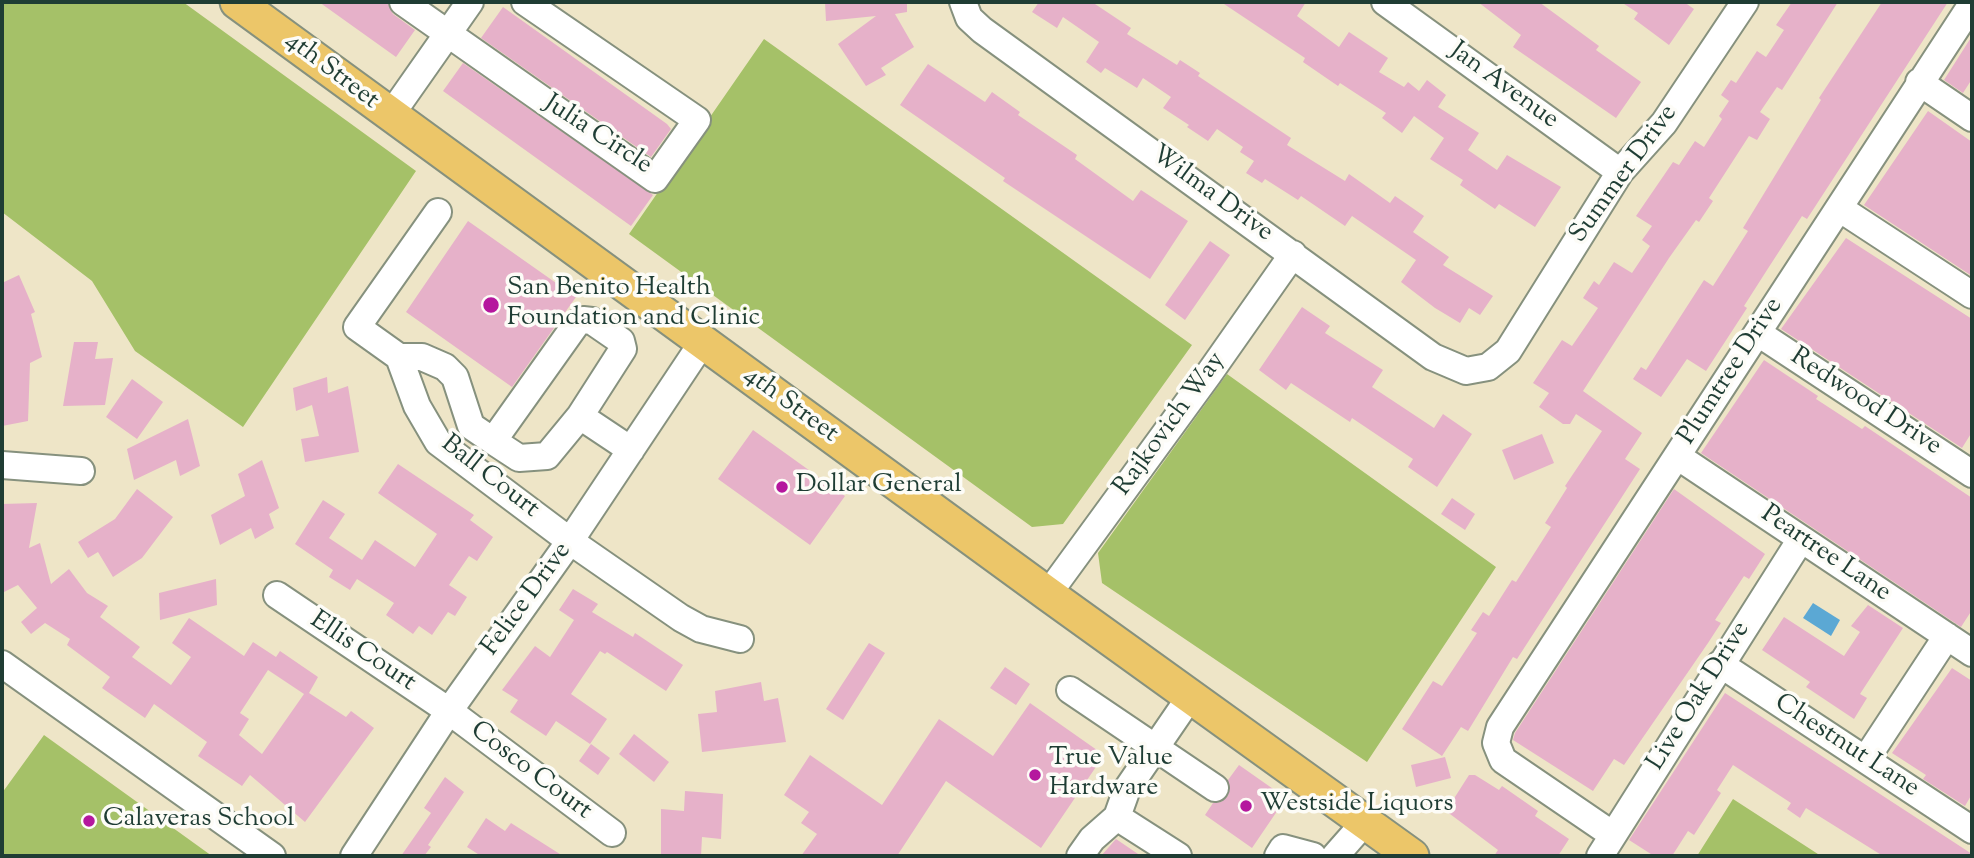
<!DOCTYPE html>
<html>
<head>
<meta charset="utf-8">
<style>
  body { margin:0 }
  #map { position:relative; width:1974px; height:858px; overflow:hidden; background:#eee5c7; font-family:"Sorts Mill Goudy",serif }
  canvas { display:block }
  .frame { position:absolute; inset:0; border:4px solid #1f3d34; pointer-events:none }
</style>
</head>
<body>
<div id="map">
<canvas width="1974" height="858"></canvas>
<div class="frame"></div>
</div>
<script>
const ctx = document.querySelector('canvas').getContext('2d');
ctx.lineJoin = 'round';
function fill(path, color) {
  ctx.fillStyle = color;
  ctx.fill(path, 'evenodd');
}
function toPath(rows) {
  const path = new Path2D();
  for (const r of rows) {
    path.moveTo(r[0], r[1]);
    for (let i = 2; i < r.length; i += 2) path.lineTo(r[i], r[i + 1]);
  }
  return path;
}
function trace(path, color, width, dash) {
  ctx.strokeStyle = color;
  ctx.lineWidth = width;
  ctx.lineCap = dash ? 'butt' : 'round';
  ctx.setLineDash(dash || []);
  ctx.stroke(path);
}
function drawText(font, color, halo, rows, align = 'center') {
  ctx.font = font + ' "Sorts Mill Goudy",serif';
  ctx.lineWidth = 7;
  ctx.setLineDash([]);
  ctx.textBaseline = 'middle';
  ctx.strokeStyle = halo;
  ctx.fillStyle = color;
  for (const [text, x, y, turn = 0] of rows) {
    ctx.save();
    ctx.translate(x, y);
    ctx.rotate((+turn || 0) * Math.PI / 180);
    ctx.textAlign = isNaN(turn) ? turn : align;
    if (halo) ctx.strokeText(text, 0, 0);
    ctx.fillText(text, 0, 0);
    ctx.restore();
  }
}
fill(toPath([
  [2,2,183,2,416,171,243,427,135,351,92,281,2,212],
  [764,39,1192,345,1063,524,1032,527,629,234],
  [1227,374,1496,567,1367,762,1102,583,1098,553],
  [44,735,212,856,2,856,2,793],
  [1733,799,1821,856,1697,856]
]), '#a5c168');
fill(toPath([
  [1813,603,1840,620,1831,636,1803,618]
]), '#5ba8d4');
fill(toPath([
  [319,2,387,2,393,14,415,30,396,57],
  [825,2,907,2,907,12,895,14,914,47,881,68,886,75,866,86,838,44,876,16,826,21],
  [1039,2,1092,2,1131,28,1127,34,1177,65,1180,60,1200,73,1198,76,1291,138,1287,145,1345,181,1349,174,1390,203,1395,196,1424,216,1413,232,1449,257,1443,265,1493,296,1480,315,1469,308,1460,323,1435,308,1401,282,1416,260,1352,216,1345,226,1301,196,1298,200,1265,179,1262,183,1246,173,1254,161,1240,152,1243,147,1217,129,1208,141,1187,127,1189,125,1163,108,1171,97,1143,78,1137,88,1105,68,1101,73,1086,62,1099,42,1063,17,1057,28,1032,12],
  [1221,2,1306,2,1297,16,1339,47,1349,32,1388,58,1379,72,1404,87,1408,82,1419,91,1427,80,1446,95,1438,107,1479,133,1468,150,1497,170,1507,155,1561,187,1535,227,1499,204,1495,209,1460,185,1463,180,1430,159,1444,138,1414,116,1402,133,1382,118,1386,113,1340,83,1338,86,1303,62,1305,58],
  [1478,2,1539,2,1599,46,1596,50,1641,82,1616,118,1513,47,1521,35],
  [1621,2,1684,2,1694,9,1669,45,1634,19,1638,13],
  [1792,2,1838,2,1782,90,1777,87,1760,112,1770,119,1757,140,1749,136,1709,198,1713,201,1699,222,1696,220,1669,258,1583,391,1642,433,1625,459,1640,469,1517,659,1513,657,1468,731,1461,727,1442,756,1402,729,1433,681,1442,686,1477,633,1471,630,1483,612,1489,616,1512,580,1516,582,1551,527,1545,523,1567,488,1565,486,1602,431,1576,414,1570,424,1563,424,1539,407,1549,393,1533,383,1562,340,1572,346,1598,308,1583,298,1594,281,1599,285,1614,262,1632,273,1650,246,1642,240,1652,226,1636,216,1673,162,1679,165,1695,141,1704,147,1722,119,1719,116,1729,101,1721,95,1731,80,1736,83,1757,51,1766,57,1784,30,1776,25],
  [1882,2,1948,2,1807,219,1802,216,1767,270,1744,306,1747,308,1706,371,1687,359,1661,397,1633,379,1641,367,1646,370,1704,280,1713,286,1748,231,1743,228,1821,100,1819,98],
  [503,7,667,124,671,129,651,157,481,38],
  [1972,36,1972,79,1963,93,1944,80],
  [463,63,653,195,631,226,443,91],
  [928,64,985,102,992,92,1020,112,1018,115,1077,155,1075,159,1133,201,1141,190,1188,221,1150,279,1003,181,1005,178,900,105],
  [1928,111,1972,142,1972,276,1864,205],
  [468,221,576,297,512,387,406,312],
  [1846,238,1972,319,1972,432,1962,448,1781,329],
  [1210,241,1230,255,1185,320,1165,305],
  [19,275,35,312,31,314,42,357,30,363,28,421,2,426,2,283],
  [1302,307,1330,326,1325,333,1383,370,1372,387,1434,428,1443,414,1472,434,1437,487,1408,467,1413,459,1352,418,1350,422,1291,383,1286,390,1259,370],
  [74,342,98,342,95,359,113,358,105,405,63,406],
  [1764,360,1818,396,1816,399,1862,429,1865,426,1972,498,1972,610,1961,627,1701,453],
  [327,377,328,393,348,386,359,452,305,462,301,439,319,436,312,405,296,411,293,388],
  [132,379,163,402,137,439,106,417],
  [188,419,200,466,180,476,176,460,134,480,127,449],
  [753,430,845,496,810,545,718,479],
  [1542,434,1554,463,1514,480,1502,450],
  [262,460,279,508,269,514,274,528,255,539,251,528,220,545,211,515,245,496,238,474],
  [398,464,474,515,470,520,493,537,477,561,469,556,449,585,467,597,455,616,448,612,432,635,419,626,413,634,386,615,394,603,357,579,350,590,329,577,333,570,295,544,323,500,345,514,329,538,362,560,375,540,415,567,437,534,378,493],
  [137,489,173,517,142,558,113,577,98,552,88,558,78,542,115,519],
  [1674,489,1765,554,1749,579,1744,576,1715,620,1721,623,1708,643,1624,765,1614,759,1593,791,1513,740,1515,733],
  [1452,498,1475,514,1465,530,1441,514],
  [37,503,29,548,40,543,51,584,69,569,87,593,108,606,100,617,140,647,132,657,171,685,191,657,172,643,189,618,244,656,253,642,276,657,280,651,318,677,309,693,346,717,351,711,374,728,305,822,250,775,242,786,198,756,207,742,154,704,145,718,102,688,110,677,67,645,70,639,45,623,31,634,21,622,37,608,18,585,2,593,2,504],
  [268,670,304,694,262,754,239,735,249,719,240,713],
  [216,579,217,605,160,620,159,593],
  [573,589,598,604,592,612,633,637,635,633,683,665,666,691,607,652,605,654,600,651,571,694,607,719,590,744,556,721,546,736,510,712,518,700,502,690,535,646,550,657,574,620,559,610],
  [1868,605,1903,628,1860,694,1867,698,1854,719,1806,687,1810,682,1762,650,1784,617,1844,656,1860,632,1851,626],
  [869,643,885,653,843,720,826,709],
  [1005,667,1030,684,1016,705,990,688],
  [1952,668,1972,681,1972,794,1965,806,1923,779,1926,775,1892,753],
  [761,682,764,701,778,698,786,742,702,752,698,714,717,712,715,691],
  [1725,693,1972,854,1972,856,1883,856,1806,808,1800,818,1787,809,1791,803,1733,765,1717,790,1721,793,1694,835,1688,831,1672,856,1654,856,1629,840],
  [1030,703,1104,755,1041,848,946,781,897,856,801,856,817,834,801,823,809,812,784,795,810,755,882,805,939,719,993,756],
  [634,734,669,762,654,782,619,754],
  [591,744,610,758,598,775,579,761],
  [1445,757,1451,778,1416,787,1411,765],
  [1239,765,1286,798,1252,848,1205,815,1213,803,1221,802,1228,796,1228,780],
  [1469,775,1475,775,1499,790,1502,786,1538,811,1535,816,1569,839,1558,856,1494,856,1498,850,1446,811],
  [445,777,464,792,428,845,431,847,424,856,401,856,431,813,424,808],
  [685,791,723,794,721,839,702,837,701,856,661,856,661,809,684,811],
  [486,818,505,831,511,823,563,856,481,856,467,847],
  [1116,839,1141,856,1101,856]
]), '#e6b1c9');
const minor = toPath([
  [403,2,655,179,697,120,525,2],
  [963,2,969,18,982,30,1433,357,1466,371,1488,367,1508,351,1620,172,1664,123,1745,2],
  [1385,2,1620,172],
  [1919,82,1972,118],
  [390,116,470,2],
  [1839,208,1972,295],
  [438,212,357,327,399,357,417,406,438,442,570,541,681,618,701,629,740,639],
  [1758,333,1972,474],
  [399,357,422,357,445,367,455,377,471,426,493,441],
  [580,416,623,349,621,341,592,321,583,320,577,323,493,441,519,458,547,456,580,416,631,450],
  [1677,456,1972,653],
  [2,465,81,471],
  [1048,594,1208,375,1293,254],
  [277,595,449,711,612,833],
  [2,664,272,856],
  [1720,664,1972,830],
  [1070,690,1215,788],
  [1866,759,1947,636],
  [1117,817,1127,789,1190,697],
  [1613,835,1503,760,1496,743,1500,727,1972,4],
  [354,856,449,711,570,541,702,343],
  [1080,856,1092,839,1117,817,1178,856],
  [1278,856,1283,848,1313,856],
  [1335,856,1365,822],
  [1600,856,1801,539]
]);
const major = toPath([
  [237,2,1048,594,1412,856]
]);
trace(minor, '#86917e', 30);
trace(major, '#86917e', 37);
trace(minor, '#fff', 26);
trace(major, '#ecc669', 33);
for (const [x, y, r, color] of [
  [491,305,9,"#b5179e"],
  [782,487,7,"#b5179e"],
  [1035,775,7,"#b5179e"],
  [1246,806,7,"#b5179e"],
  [89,821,7,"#b5179e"]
]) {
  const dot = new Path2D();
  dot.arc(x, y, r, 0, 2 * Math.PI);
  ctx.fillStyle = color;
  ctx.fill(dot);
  trace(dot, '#fdfcf7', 2.5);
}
drawText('26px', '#1f3d34', '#fdfcf7', [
  ["4th Street",331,72,37],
  ["Jan Avenue",1503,87,36],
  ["Julia Circle",597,136,33],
  ["Summer Drive",1625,175,-54],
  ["Wilma Drive",1211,195,36],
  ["Plumtree Drive",1732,372,-57],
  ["Redwood Drive",1865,403,33],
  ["4th Street",790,406,36],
  ["Rajkovich Way",1171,425,-54],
  ["Ball Court",489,478,38],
  ["Peartree Lane",1825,555,34],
  ["Felice Drive",528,600,-54],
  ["Ellis Court",362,653,34],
  ["Live Oak Drive",1700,697,-58],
  ["Chestnut Lane",1846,747,33],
  ["Cosco Court",530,772,37]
]);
drawText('26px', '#1f3d34', '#fdfcf7', [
  ["San Benito Health",507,290],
  ["Foundation and Clinic",507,320],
  ["Dollar General",796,487],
  ["True Value",1049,760],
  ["Hardware",1049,790],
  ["Westside Liquors",1260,806],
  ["Calaveras School",103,821]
], 'left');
</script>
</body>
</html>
